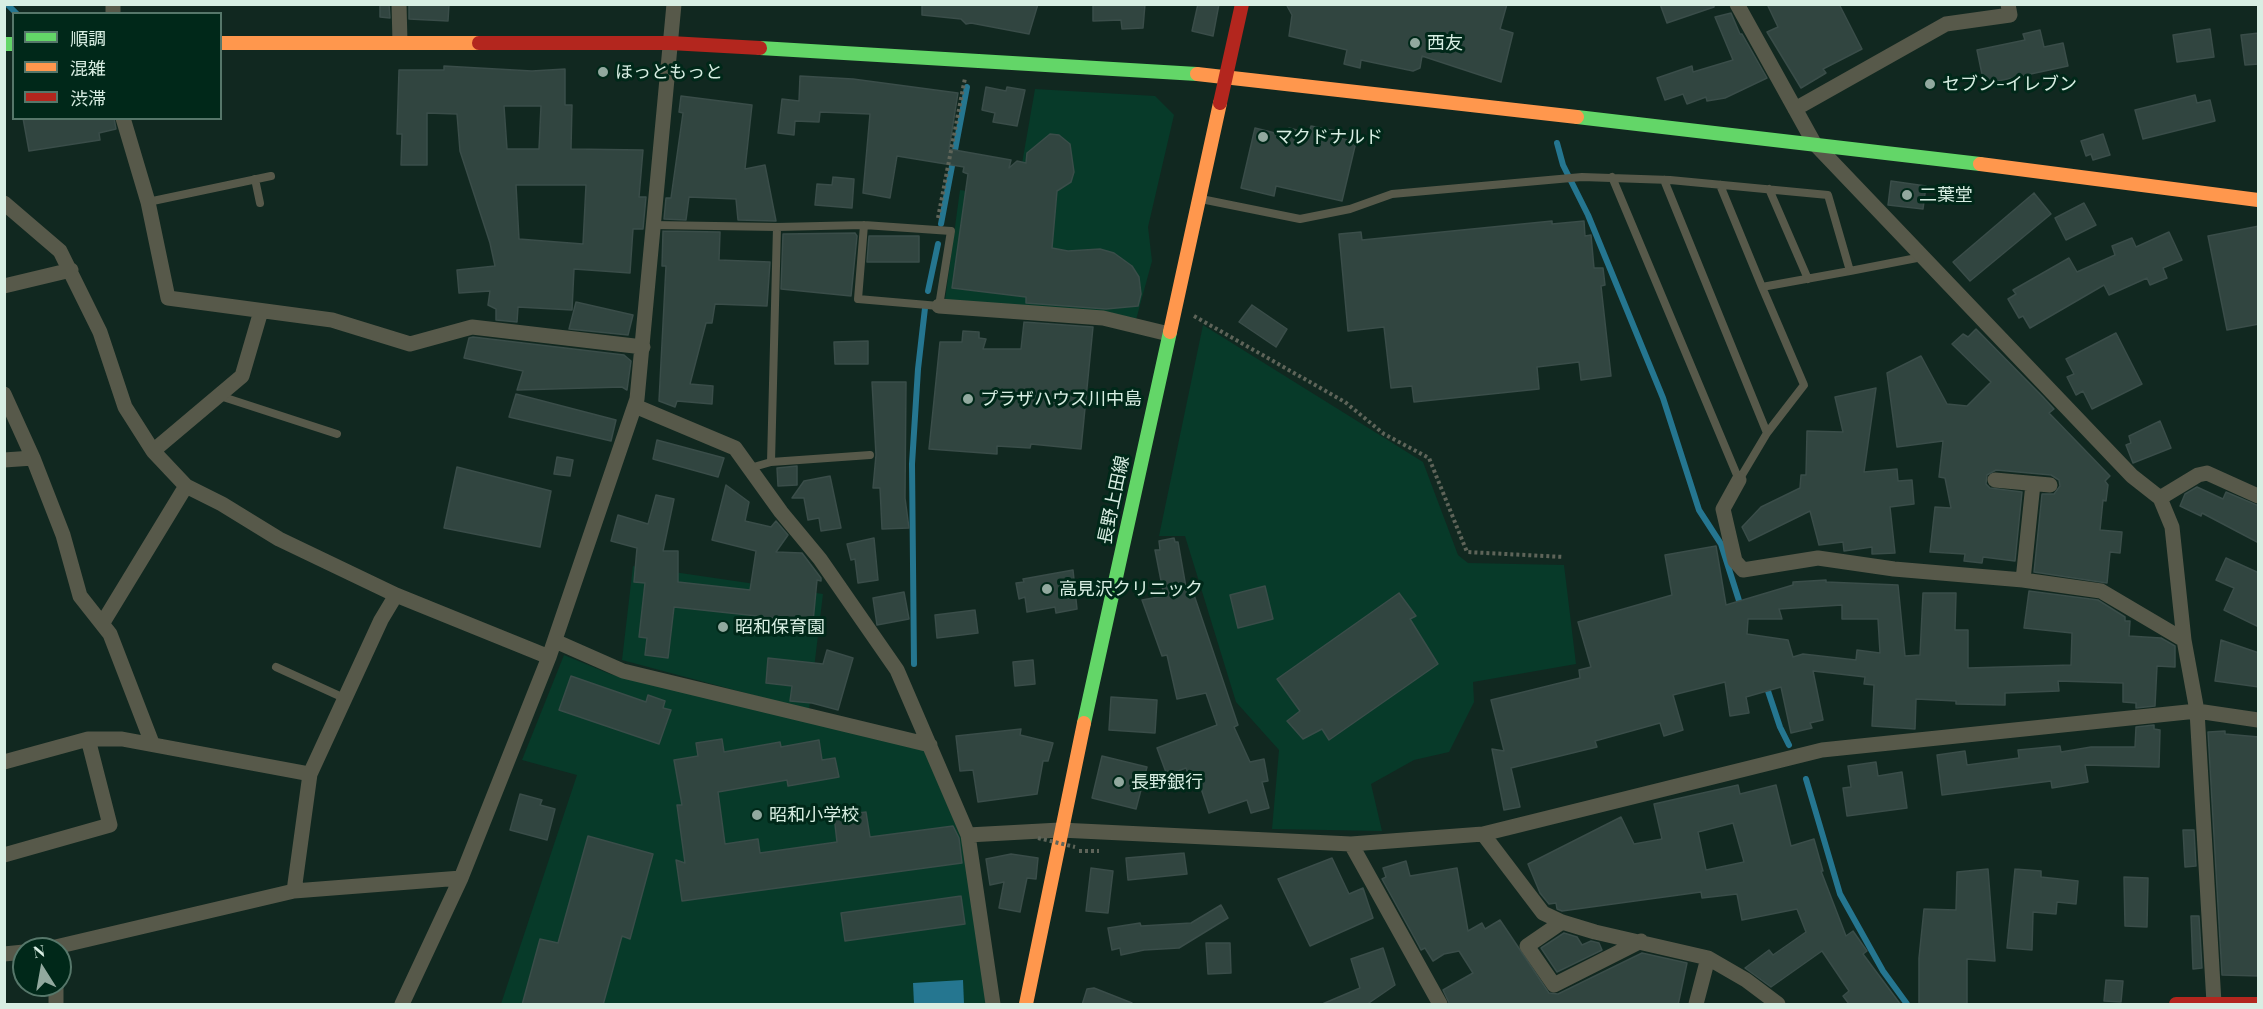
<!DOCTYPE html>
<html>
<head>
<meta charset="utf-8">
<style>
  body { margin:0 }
  #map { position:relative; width:2263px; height:1009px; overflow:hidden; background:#112820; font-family:"Playfair Display","Noto Sans JP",serif }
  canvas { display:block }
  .frame { position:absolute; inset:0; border:6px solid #d8eee3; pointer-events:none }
  .legend { position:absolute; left:12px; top:12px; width:210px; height:108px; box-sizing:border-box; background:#002819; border:2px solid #56776a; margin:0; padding:8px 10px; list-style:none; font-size:18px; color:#d8eee3 }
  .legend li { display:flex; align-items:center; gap:12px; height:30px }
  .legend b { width:30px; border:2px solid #56776a }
  .north { position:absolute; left:12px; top:937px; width:60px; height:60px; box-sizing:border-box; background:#002819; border:2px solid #56776a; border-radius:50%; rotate:349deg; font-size:16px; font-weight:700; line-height:24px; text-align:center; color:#d8eee3 }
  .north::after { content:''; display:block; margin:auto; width:21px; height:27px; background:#92a99f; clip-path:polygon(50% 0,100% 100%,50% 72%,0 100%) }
</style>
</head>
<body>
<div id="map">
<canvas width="2263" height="1009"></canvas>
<div class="frame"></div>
<ul class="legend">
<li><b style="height:8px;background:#63d668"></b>順調</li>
<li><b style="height:8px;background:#ff974d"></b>混雑</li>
<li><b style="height:8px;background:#b3261e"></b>渋滞</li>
</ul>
<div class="north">N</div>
</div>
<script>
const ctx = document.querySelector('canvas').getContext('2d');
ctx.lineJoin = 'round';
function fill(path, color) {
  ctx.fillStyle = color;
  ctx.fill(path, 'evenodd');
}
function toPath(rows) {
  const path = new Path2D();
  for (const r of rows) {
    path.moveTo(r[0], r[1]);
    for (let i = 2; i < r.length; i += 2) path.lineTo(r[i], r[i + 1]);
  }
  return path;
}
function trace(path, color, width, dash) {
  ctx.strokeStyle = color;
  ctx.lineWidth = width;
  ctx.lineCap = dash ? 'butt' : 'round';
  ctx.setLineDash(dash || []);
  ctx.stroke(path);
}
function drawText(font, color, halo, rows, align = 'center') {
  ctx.font = font + ' "Playfair Display","Noto Sans JP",serif';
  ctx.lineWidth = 6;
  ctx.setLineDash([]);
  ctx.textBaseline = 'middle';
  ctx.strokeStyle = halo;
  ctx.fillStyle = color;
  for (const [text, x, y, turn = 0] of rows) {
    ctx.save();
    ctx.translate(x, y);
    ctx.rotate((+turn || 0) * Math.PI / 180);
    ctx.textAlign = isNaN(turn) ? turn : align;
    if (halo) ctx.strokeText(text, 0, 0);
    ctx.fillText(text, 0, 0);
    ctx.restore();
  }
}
fill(toPath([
  [1035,89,1155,96,1174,115,1148,227,1152,261,1136,320,945,300,960,190,1016,198],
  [1203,325,1423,462,1458,555,1468,563,1564,565,1576,664,1473,682,1474,702,1449,752,1414,760,1371,784,1382,831,1272,829,1279,750,1236,702,1185,536,1159,536],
  [633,566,823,594,809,710,622,660],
  [564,655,610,674,924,749,965,847,989,1004,501,1004,577,775,522,760]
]), '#073a29');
fill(toPath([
  [963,980,964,1004,914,1004,913,983]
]), '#257690');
trace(toPath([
  [7,4,17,14],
  [1557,143,1563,165,1588,215,1663,398,1699,510,1721,544,1741,607],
  [941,224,967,87],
  [928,291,938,244],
  [914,664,912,464,918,369,925,308],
  [1766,685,1780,727,1789,745],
  [1806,779,1840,894,1883,971,1907,1004]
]), '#257690', 6);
const building = toPath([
  [380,4,389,4,390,18,380,17,380,4],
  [409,4,449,4,448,21,409,19,409,4],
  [922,4,1038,4,1029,34,971,23,966,24,961,19,922,15,922,4],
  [1093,4,1145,4,1143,28,1122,29,1121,20,1093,21,1093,4],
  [1198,4,1219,4,1213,36,1192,31,1198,4],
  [1286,4,1507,4,1500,29,1513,33,1501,82,1422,56,1420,68,1413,71,1361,60,1360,68,1344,64,1347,50,1289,36,1292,15,1286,4],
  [1660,4,1714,4,1714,7,1667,23,1660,4],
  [1767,4,1839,4,1862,49,1823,69,1826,73,1801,88,1767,32,1778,27,1767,4],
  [1731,13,1740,34,1742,34,1767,78,1725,98,1707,101,1706,97,1687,104,1683,94,1665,100,1657,78,1692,66,1693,72,1733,60,1715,17,1731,13],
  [2210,29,2214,57,2177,62,2173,35,2210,29],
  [2040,30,2044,47,2063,43,2068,66,1984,84,1977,50,2025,40,2023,34,2040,30],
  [2259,33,2259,64,2245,65,2241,35,2259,33],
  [444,66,532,71,565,69,565,105,572,105,571,149,643,150,639,197,646,197,643,229,633,229,630,273,574,269,572,310,518,307,517,322,496,320,496,309,488,305,490,291,459,293,457,270,495,266,490,243,460,151,457,114,427,113,427,165,401,165,402,134,397,134,399,70,444,70,444,66],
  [504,106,541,106,539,149,507,149,504,106],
  [516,185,586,185,583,244,519,239,516,185],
  [800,76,853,79,958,93,949,149,1011,160,1009,168,1017,161,1026,163,1027,153,1050,134,1059,135,1070,144,1074,172,1071,182,1057,191,1052,248,1068,251,1100,249,1114,253,1132,266,1139,277,1141,294,1138,306,1106,309,1026,303,1026,297,952,288,968,174,963,172,964,167,897,156,890,198,863,193,870,114,820,112,819,122,795,121,794,135,778,133,782,99,799,101,800,76],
  [986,87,1006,91,1007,87,1025,90,1017,126,993,122,995,113,982,110,986,87],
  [2195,95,2197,103,2210,100,2215,121,2143,139,2135,110,2195,95],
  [681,96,752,105,745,169,765,165,776,221,738,220,736,199,689,197,686,220,664,219,666,198,671,198,683,113,679,112,681,96],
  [23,118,114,118,116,129,99,133,100,140,29,151,23,118],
  [1311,126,1336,131,1335,137,1356,142,1342,201,1276,186,1274,196,1241,188,1255,128,1287,136,1289,128,1309,133,1311,126],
  [2103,134,2110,155,2093,160,2091,154,2086,156,2081,141,2103,134],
  [833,177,854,179,852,208,815,205,817,184,832,185,833,177],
  [1891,181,1926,186,1923,209,1888,205,1891,181],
  [2034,193,2051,214,1970,281,1953,262,2034,193],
  [2084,203,2096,225,2066,240,2055,218,2084,203],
  [1552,221,1552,224,1584,221,1585,236,1591,235,1594,268,1603,268,1605,285,1601,286,1611,376,1581,380,1579,362,1537,367,1539,389,1414,402,1412,386,1391,388,1384,327,1348,331,1339,234,1361,232,1362,240,1552,221],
  [2259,226,2259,324,2227,330,2208,236,2259,226],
  [663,231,720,232,719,260,770,262,767,306,715,304,712,323,706,323,690,384,713,386,712,404,677,401,675,407,659,401,666,266,662,266,663,231],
  [2169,232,2182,260,2163,268,2167,278,2150,285,2147,278,2109,295,2104,285,2030,328,2023,316,2019,318,2008,299,2016,294,2013,290,2069,258,2077,272,2115,255,2112,246,2132,238,2136,247,2169,232],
  [855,233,857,236,851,296,781,289,783,234,855,233],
  [869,236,919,236,919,262,867,262,869,236],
  [576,302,633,315,628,335,569,329,576,302],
  [1252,305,1287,329,1276,347,1239,322,1252,305],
  [1024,322,1093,327,1081,449,1031,444,1030,448,997,446,997,454,929,449,940,342,962,342,963,331,979,332,979,338,986,339,983,349,1021,349,1024,322],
  [1976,329,2043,397,2054,409,2049,413,2110,476,2105,481,2108,485,2106,501,2103,500,2100,530,2122,532,2120,553,2110,552,2107,583,2034,572,2042,494,2054,494,2060,486,2059,480,2051,475,1996,470,1987,475,1986,484,1990,488,2022,492,2015,561,1983,557,1982,563,1964,561,1965,554,1930,552,1935,507,1951,508,1945,478,1939,477,1943,441,1897,447,1887,373,1921,356,1947,404,1967,406,1991,382,1952,344,1963,334,1968,337,1976,329],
  [2116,333,2142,384,2092,409,2083,391,2076,395,2067,377,2074,374,2066,359,2116,333],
  [473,337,624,355,631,361,627,390,622,387,517,390,523,371,464,358,469,338,473,337],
  [868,341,868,364,835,364,834,342,868,341],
  [872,382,906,382,905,498,909,528,882,529,880,488,873,488,876,455,872,382],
  [1876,388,1864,472,1897,469,1898,481,1912,480,1914,504,1890,507,1895,553,1872,554,1872,547,1844,551,1843,542,1819,545,1810,511,1749,541,1742,527,1761,507,1800,488,1801,475,1806,475,1807,431,1843,432,1835,397,1876,388],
  [516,394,616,420,611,441,509,417,516,394],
  [2160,421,2171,448,2133,463,2126,445,2131,443,2129,436,2160,421],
  [657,440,724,458,718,477,653,459,657,440],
  [557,457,573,460,570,476,554,474,557,457],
  [797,466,797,485,778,486,777,468,797,466],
  [457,467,551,491,540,547,444,528,457,467],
  [830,476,841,528,821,531,819,518,808,520,804,498,792,498,804,481,830,476],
  [726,485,749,502,745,521,771,527,776,521,788,535,776,552,802,553,821,578,821,581,817,580,813,622,674,607,668,658,645,655,647,638,639,637,645,583,634,582,637,548,611,541,618,515,648,524,656,495,674,499,663,551,678,551,678,582,750,590,756,551,712,540,726,485],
  [2197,487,2223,499,2226,492,2259,506,2259,543,2202,513,2201,516,2180,506,2185,494,2197,487],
  [874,538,878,580,858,583,855,559,851,560,847,544,874,538],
  [1174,538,1175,542,1178,542,1187,593,1193,592,1238,725,1234,727,1250,762,1264,759,1268,781,1262,782,1269,808,1251,813,1247,800,1209,813,1198,779,1191,781,1186,768,1167,775,1157,748,1217,725,1206,693,1177,699,1167,655,1162,656,1142,600,1164,596,1155,550,1160,550,1159,541,1174,538],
  [1716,546,1726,605,1793,585,1793,582,1826,580,1826,582,1898,585,1905,656,1920,655,1923,593,1956,593,1955,630,1968,630,1968,668,2071,665,2072,633,2024,628,2029,591,2098,600,2125,617,2125,621,2130,621,2129,636,2161,638,2175,646,2175,667,2157,666,2155,706,2136,708,2136,703,2123,702,2123,683,2058,681,2059,691,2005,693,2005,705,1956,704,1956,701,1916,699,1915,729,1872,726,1874,685,1864,684,1865,677,1813,671,1823,720,1810,723,1812,728,1791,733,1781,687,1746,697,1749,713,1730,716,1725,682,1673,695,1683,730,1664,736,1660,723,1595,741,1597,747,1511,768,1520,807,1504,810,1492,749,1504,751,1491,700,1580,678,1579,670,1591,667,1578,622,1672,595,1665,555,1716,546],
  [1842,605,1842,619,1878,619,1880,653,1857,650,1856,660,1803,654,1793,657,1788,640,1747,634,1748,619,1782,619,1779,609,1842,605],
  [2226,558,2259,573,2259,627,2224,610,2234,588,2216,580,2226,558],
  [1073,570,1077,609,1056,613,1055,607,1027,612,1025,597,1019,599,1016,583,1024,582,1023,579,1073,570],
  [1265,586,1273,619,1238,628,1230,595,1265,586],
  [904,592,909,619,877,625,873,598,904,592],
  [1399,593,1416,616,1410,619,1438,664,1329,740,1322,729,1303,739,1287,721,1300,711,1277,679,1399,593],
  [975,610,978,633,937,638,935,615,975,610],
  [2221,640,2259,653,2259,687,2215,681,2221,640],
  [827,650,853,658,838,710,812,703,790,701,792,686,766,683,768,658,823,664,827,650],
  [1033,660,1035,684,1015,686,1013,662,1033,660],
  [571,676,646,702,648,695,665,701,663,708,671,710,659,744,559,710,571,676],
  [1111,697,1157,700,1155,733,1109,730,1111,697],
  [2154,725,2154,729,2160,730,2159,767,2085,765,2088,782,2052,788,2051,781,1942,795,1937,755,1965,751,1967,765,2019,758,2018,750,2060,746,2061,752,2091,747,2135,747,2136,727,2154,725],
  [1021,729,1020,735,1053,743,1048,761,1043,761,1037,794,978,802,973,770,960,771,956,736,1021,729],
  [2225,731,2225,734,2259,737,2259,976,2222,975,2208,732,2225,731],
  [722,739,724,752,780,742,781,747,819,740,822,760,835,758,839,777,788,786,787,780,718,792,725,844,758,839,760,853,837,842,834,816,866,812,870,837,953,826,959,838,962,863,682,901,676,860,685,863,677,805,682,805,674,760,698,756,696,743,722,739],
  [1102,756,1147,767,1136,809,1092,798,1102,756],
  [1876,762,1878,776,1902,772,1907,808,1847,816,1843,788,1851,787,1848,766,1876,762],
  [1738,785,1740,794,1776,785,1791,846,1814,839,1823,871,1821,871,1846,936,1853,931,1867,951,1863,954,1901,1005,1849,1004,1843,996,1849,991,1822,951,1771,987,1745,968,1769,950,1773,955,1806,932,1797,909,1742,920,1737,894,1702,898,1701,892,1562,911,1557,909,1556,903,1549,904,1540,893,1528,864,1621,817,1634,844,1662,839,1654,804,1738,785],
  [1733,823,1744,862,1706,870,1698,832,1733,823],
  [520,794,542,800,540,805,555,809,547,840,510,830,520,794],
  [2183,830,2194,830,2196,866,2185,867,2183,830],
  [588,836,653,854,630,939,622,936,603,1005,522,1005,540,939,558,943,588,836],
  [1184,853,1187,874,1128,880,1126,858,1184,853],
  [1011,854,1038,858,1036,879,1027,878,1020,912,999,908,1004,882,990,885,986,859,1011,854],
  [1332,858,1349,894,1363,888,1373,918,1310,946,1278,879,1332,858],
  [1406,861,1410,876,1457,868,1468,931,1482,923,1485,929,1500,920,1549,993,1558,994,1642,953,1687,963,1678,1005,1450,1005,1443,990,1473,973,1459,951,1444,954,1433,961,1425,948,1421,950,1419,946,1382,879,1386,877,1383,868,1406,861],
  [1091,868,1113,871,1108,913,1086,911,1091,868],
  [1988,869,1995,961,1967,959,1967,1005,1919,1005,1919,958,1924,909,1956,910,1957,872,1988,869],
  [2015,869,2041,871,2041,877,2078,881,2076,904,2057,902,2056,914,2033,912,2032,950,2007,948,2015,869],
  [2124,877,2148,878,2147,927,2125,926,2124,877],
  [961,896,965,924,845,941,841,913,961,896],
  [1221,905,1228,918,1179,948,1144,950,1121,955,1120,948,1112,950,1108,928,1140,923,1141,926,1191,923,1221,905],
  [2191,916,2199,916,2202,968,2193,969,2191,916],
  [1564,933,1577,937,1582,945,1591,941,1599,943,1602,950,1557,972,1541,948,1564,933],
  [1206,943,1230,943,1231,973,1208,974,1206,943],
  [1383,948,1395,985,1366,1005,1320,1005,1360,988,1351,959,1383,948],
  [2106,980,2123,981,2121,1002,2104,1001,2106,980],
  [1094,988,1132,1003,1132,1005,1082,1005,1087,989,1094,988]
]);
fill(building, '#314540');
trace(building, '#3a4d49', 1.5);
trace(toPath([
  [938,218,965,78],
  [1194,316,1345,402,1384,434,1429,458,1467,552,1564,557],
  [1079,851,1099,851]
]), '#5e6459', 4, [3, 3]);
trace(toPath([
  [1612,177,1739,480,1767,433],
  [255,179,260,203],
  [1664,180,1767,433,1804,385,1762,287],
  [1720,185,1762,287,1850,271],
  [1769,189,1808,279],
  [1201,199,1300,219,1350,209,1392,194,1582,177,1670,180,1828,195,1850,271,1922,257],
  [148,202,271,176],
  [653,225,777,227,864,225,951,231,939,306,858,299,864,225],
  [220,396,337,434],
  [771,462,777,227],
  [750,468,771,462,870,455],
  [276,667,344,698]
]), '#57594a', 8);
trace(toPath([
  [113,4,113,14],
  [399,4,400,42],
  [1737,4,1814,143,2132,476,2160,498,2172,527,2184,640,2197,711,2214,1003],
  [1795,109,1946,24,2010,15,2008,4],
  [123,118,148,202,168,298,332,320,410,344,472,327,643,347],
  [4,203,60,251,100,332,125,407,153,451,186,486,222,504,279,539,396,595,549,657],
  [4,286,71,270],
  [939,306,1103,318,1169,334],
  [4,394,33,458],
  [635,406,735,448,781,512,820,559,897,670,968,835,993,1004],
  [153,451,242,376,261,311],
  [4,460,33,458,63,535,80,596,110,634,152,743],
  [1739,480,1723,509,1735,561,1743,570,1818,558,1894,569,2023,580,2101,591,2184,640],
  [1995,480,2050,485],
  [2160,498,2198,475,2207,473,2258,496],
  [2023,580,2033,484],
  [102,624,186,486],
  [555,641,623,671,930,745],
  [4,762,88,739,122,739,310,774],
  [1483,834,1543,913,1562,922,1595,932,1708,958,1746,980,1778,1004],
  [968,835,1060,830,1351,844,1483,834,1822,750,2197,711,2258,720],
  [1351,844,1440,1004],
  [4,855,110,825,88,739],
  [294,891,310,774,381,620,396,595],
  [1562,922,1527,946,1554,985,1641,941],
  [47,949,294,891,461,878],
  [4,954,24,952],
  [56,1004,56,985],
  [402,1004,461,878,549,657,637,399,674,4],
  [1696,1004,1708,958]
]), '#57594a', 15);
trace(toPath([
  [4,44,14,44],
  [760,48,1197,74],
  [1577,117,1980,164],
  [1084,723,1170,332]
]), '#63d668', 14);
trace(toPath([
  [220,43,479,43],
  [1197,74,1577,117],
  [1980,164,2258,200],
  [1170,332,1220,103],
  [1026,1004,1084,723]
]), '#ff974d', 14);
trace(toPath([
  [479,43,670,43,760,48],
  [1220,103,1242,4],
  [2176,1004,2258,1004]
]), '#b3261e', 14);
trace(toPath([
  [1038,838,1075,847]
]), '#5e6459', 4, [3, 3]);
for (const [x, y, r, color] of [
  [1415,43,6,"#92a99f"],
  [603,72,6,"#92a99f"],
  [1930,84,6,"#92a99f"],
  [1263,137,6,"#92a99f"],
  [1907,195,6,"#92a99f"],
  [968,399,6,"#92a99f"],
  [1047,589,6,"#92a99f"],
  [723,627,6,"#92a99f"],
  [1119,782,6,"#92a99f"],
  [757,815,6,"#92a99f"]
]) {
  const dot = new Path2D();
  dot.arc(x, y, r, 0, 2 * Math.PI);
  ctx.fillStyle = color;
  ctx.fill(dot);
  trace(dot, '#002819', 2);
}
drawText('18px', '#d8eee3', '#002819', [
  ["西友",1427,43],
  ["ほっともっと",615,72],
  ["セブン-イレブン",1942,84],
  ["マクドナルド",1275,137],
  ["二葉堂",1919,195],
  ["プラザハウス川中島",980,399],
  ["高見沢クリニック",1059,589],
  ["昭和保育園",735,627],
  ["長野銀行",1131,782],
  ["昭和小学校",769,815]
], 'left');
drawText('18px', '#d8eee3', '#002819', [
  ["長野上田線",1114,500,-78]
]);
</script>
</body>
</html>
